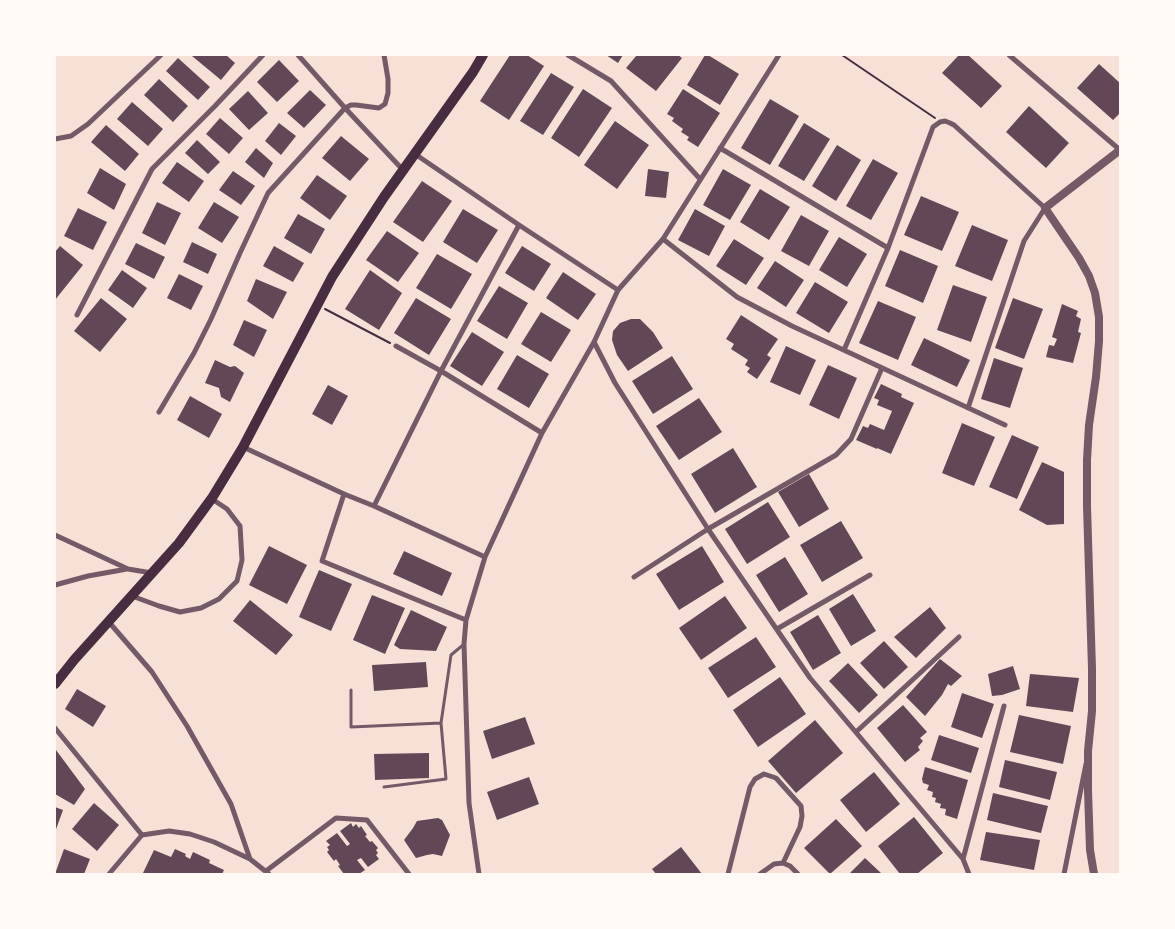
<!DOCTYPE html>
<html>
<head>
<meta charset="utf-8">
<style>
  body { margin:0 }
  #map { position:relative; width:1175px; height:929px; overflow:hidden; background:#f7e1d7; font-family:Commissioner,sans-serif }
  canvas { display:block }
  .frame { position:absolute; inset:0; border:56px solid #fffaf5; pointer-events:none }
</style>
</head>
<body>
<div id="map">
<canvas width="1175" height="929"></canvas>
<div class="frame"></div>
</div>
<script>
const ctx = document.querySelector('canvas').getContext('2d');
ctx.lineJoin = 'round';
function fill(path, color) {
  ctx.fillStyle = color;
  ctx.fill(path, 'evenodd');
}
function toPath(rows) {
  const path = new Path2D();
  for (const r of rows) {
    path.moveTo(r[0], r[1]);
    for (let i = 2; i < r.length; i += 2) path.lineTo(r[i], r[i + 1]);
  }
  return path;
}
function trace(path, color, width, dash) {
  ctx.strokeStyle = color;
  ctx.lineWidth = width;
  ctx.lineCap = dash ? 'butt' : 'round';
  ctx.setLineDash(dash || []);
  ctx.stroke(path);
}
fill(toPath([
  [193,55,226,55,235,63,221,80,192,56],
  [510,55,527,55,544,66,509,120,480,101],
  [606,55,623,55,618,63],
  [637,55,678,55,682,58,656,91,626,68],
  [705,55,708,55,739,74,720,105,687,85],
  [959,55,968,55,1002,86,981,108,942,73],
  [178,58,210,87,198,100,166,71],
  [279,60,299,81,277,102,257,82],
  [1099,64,1120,83,1120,113,1113,120,1077,88],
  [551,73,574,87,543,135,520,121],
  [159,79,188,106,173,122,144,95],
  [583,89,612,108,579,157,551,138],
  [683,89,720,113,698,147,687,140,689,137,681,132,683,129,672,121,674,118,667,114],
  [310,90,326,105,304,128,287,113],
  [248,91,268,113,249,130,229,109],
  [770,99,799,116,770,165,741,148],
  [132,102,163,129,148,146,117,119],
  [1029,106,1069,143,1046,168,1006,132],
  [220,118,243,138,229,154,206,134],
  [615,121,649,145,617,189,584,165],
  [279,123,296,136,281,155,265,141],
  [804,123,830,139,804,181,778,166],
  [106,125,139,154,125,171,91,142],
  [341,136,369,159,350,181,322,158],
  [197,140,220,162,208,174,185,153],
  [837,145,861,160,836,201,812,186],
  [256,148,273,163,264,178,245,162],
  [873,159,898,173,871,220,846,206],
  [177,162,204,181,189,202,162,183],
  [100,168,126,184,114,210,87,193],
  [648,169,669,172,666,198,645,196],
  [723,169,751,185,730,220,703,205],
  [233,171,255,186,241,205,219,190],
  [317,175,347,196,330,220,300,198],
  [422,181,452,201,423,242,393,222],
  [760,189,790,207,769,240,740,222],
  [921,196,959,212,942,251,904,235],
  [157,202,181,213,165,245,142,233],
  [214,202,239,217,222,243,198,228],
  [78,208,107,222,93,250,64,236],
  [463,209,498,230,477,263,443,242],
  [695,209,725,226,709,256,678,240],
  [298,214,325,229,311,254,284,238],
  [801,215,829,231,809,266,781,251],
  [972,225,1008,240,992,281,955,266],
  [387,231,419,253,398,282,366,260],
  [839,237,867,254,847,287,819,270],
  [734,239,764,258,746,285,716,266],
  [192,242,217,254,208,274,183,262],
  [136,243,165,257,154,279,125,264],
  [60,246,83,265,55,300,55,252],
  [274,246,304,263,293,282,263,266],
  [522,246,551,264,534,291,505,273],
  [900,250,938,266,923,303,885,286],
  [437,254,472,274,451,309,416,288],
  [775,261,804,280,786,307,757,288],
  [122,270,147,288,133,308,108,290],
  [370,270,402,293,379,330,345,309],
  [563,272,596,294,578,320,546,298],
  [179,274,203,286,191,310,167,298],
  [256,279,287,292,273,319,247,301],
  [815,282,848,302,829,333,796,313],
  [953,285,987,297,971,342,937,330],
  [499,286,528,303,507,339,477,321],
  [101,298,127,319,100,352,74,331],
  [416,298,451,319,429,355,394,333],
  [1013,298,1043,309,1024,359,995,348],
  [878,301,916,317,898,360,859,343],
  [1062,304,1078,311,1076,316,1081,319,1078,332,1081,333,1073,363,1046,357,1049,345,1054,346,1057,339,1052,337],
  [541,312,571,330,551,362,521,344],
  [741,315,778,339,767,355,771,358,757,379,747,372,750,368,745,365,748,360,731,349,734,344,726,339],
  [631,319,640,319,653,332,663,348,628,371,617,355,612,340,613,331,620,323],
  [244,320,267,330,254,357,233,345],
  [472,332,504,352,482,386,450,366],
  [924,338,970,360,957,387,911,365],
  [786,346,816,360,800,395,770,382],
  [517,355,549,374,529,408,497,389],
  [672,356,693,389,653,414,632,381],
  [994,358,1023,368,1010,408,981,399],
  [215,360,230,367,235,366,244,373,230,402,221,397,219,388,205,383],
  [828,365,857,378,839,419,809,405],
  [881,384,902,394,901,397,914,403,891,454,877,448,877,449,856,440,863,426,868,428,870,424,884,430,892,411,877,405,879,400,874,398],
  [328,385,348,396,332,425,312,414],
  [190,396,222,414,209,438,177,420],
  [699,398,722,432,679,460,656,426],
  [962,423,995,437,974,486,942,473],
  [1012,435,1039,447,1017,499,989,487],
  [733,448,757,487,715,513,691,474],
  [1042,462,1064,472,1064,524,1047,525,1019,510],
  [809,474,829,509,799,527,778,492],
  [768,502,790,537,747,564,725,529],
  [841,521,863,558,822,582,800,545],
  [269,546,307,565,287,604,249,585],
  [702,546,724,582,679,610,656,574],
  [404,551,452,573,442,596,393,574],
  [785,557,808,594,779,612,756,575],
  [319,570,352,584,331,631,299,617],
  [853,594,876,631,851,646,829,609],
  [372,595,405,608,385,654,353,640],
  [725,596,747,628,701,660,679,628],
  [250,600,293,635,276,655,233,621],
  [930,607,946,628,916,658,894,637],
  [411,610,447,627,436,651,400,649,394,645],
  [818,615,841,653,813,670,790,632],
  [756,637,776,667,728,698,708,668],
  [884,641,908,667,884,689,860,663],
  [940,659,962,676,951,686,948,684,942,695,925,716,906,697],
  [426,662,428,687,374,691,372,665],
  [848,663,878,695,859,713,829,681],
  [1013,666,1020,689,1002,695,992,696,988,674],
  [1030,674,1079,678,1073,712,1026,706],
  [780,677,806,714,758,747,733,710],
  [77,689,106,706,93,727,65,709],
  [962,693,994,704,982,738,951,727],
  [903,705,927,732,920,738,923,741,918,747,920,750,905,762,877,728],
  [1019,715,1071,726,1063,764,1010,752],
  [525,717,535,744,492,759,483,731],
  [815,720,843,753,796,793,768,761],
  [939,735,979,748,971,773,931,760],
  [56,750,85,789,74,805,55,794,55,752],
  [429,753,429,778,375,780,374,754],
  [1005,760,1057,772,1050,800,999,787],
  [925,767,968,780,957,819,945,815,946,809,940,808,941,804,935,802,936,798,932,797,933,792,927,790,929,785,923,783,922,779],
  [874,772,900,804,866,832,840,800],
  [529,777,539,804,497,820,487,792],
  [993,793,1048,806,1041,833,987,820],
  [94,803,119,825,97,851,72,829],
  [55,807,63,810,55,832],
  [914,817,943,853,917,874,900,874,878,846],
  [438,818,442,820,450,835,442,856,433,854,427,855,416,858,404,840,413,828,417,821],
  [836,819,862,846,830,874,804,848],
  [351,823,353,827,356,824,359,828,361,826,367,835,365,836,370,842,372,841,378,848,376,850,378,853,376,855,379,859,368,867,361,858,357,860,365,870,359,874,344,874,338,866,340,865,336,859,334,861,327,852,329,850,327,847,330,845,326,841,337,833,347,846,350,844,340,831],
  [986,832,1040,840,1034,870,980,860],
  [681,847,702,874,656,874,652,869],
  [64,849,90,859,84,874,55,874],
  [175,849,186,854,185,856,190,859,193,852,210,860,209,863,224,870,222,874,146,874,143,873,154,850,171,857],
  [865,858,882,874,849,874]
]), '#644757');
trace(toPath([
  [842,55,935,118],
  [325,309,390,343]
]), '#4a2c40', 2);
trace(toPath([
  [351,690,351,727,441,723],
  [384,787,446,779,441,723,451,655,463,645]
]), '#755966', 3);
trace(toPath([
  [298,55,345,108,403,170],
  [568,55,611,81,700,179],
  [1009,55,1120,150],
  [55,139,71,136,88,124,161,55],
  [720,148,888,248],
  [415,154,519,225,618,290],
  [663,239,737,297,792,326,1005,425],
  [77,315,152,169,215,106,263,55],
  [594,342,615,383,708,529,810,678,963,859,969,874],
  [396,346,441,371,542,433],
  [844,350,888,248,933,127,940,122,945,121,950,123,954,125,1045,208,1024,241,968,408],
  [159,412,194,353,211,319,240,253,268,193,345,108,351,105,356,105,379,108,385,104,388,93,388,79,384,55],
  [243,447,344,494,374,506,485,557],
  [344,494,322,561,466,620],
  [374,506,441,371,519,225],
  [55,535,128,569,152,573],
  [634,577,708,529,836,455,851,439,882,368],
  [55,585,88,576,127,569],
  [132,596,159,606,180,612,201,608,219,599,237,581,242,560,240,526,227,509,212,499],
  [108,621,152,672,187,726,231,804,250,859],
  [777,629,870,575],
  [55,728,142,835],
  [856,732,959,637],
  [963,859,1004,706],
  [783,863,790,866,798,874],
  [266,871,336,818,367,820,409,874],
  [109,874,142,835,169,831,190,834,214,842,250,859,269,874],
  [479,874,469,803,464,644,466,620,485,557,542,433,594,342,618,290,663,239,779,55],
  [728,874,750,787,755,779,764,774,776,778,801,806,802,816,800,827,783,863],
  [760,874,774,864,783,863],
  [1064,874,1086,764]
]), '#755966', 5);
trace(toPath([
  [1094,874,1090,850,1088,791,1088,751,1092,711,1092,669,1087,506,1087,460,1089,425,1096,377,1099,341,1099,317,1095,293,1089,276,1079,258,1045,208,1120,150]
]), '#755966', 8);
trace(toPath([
  [55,684,74,660,179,543,212,498,243,447,332,277,384,197,473,72,483,55]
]), '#4a2c40', 10);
</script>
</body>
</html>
